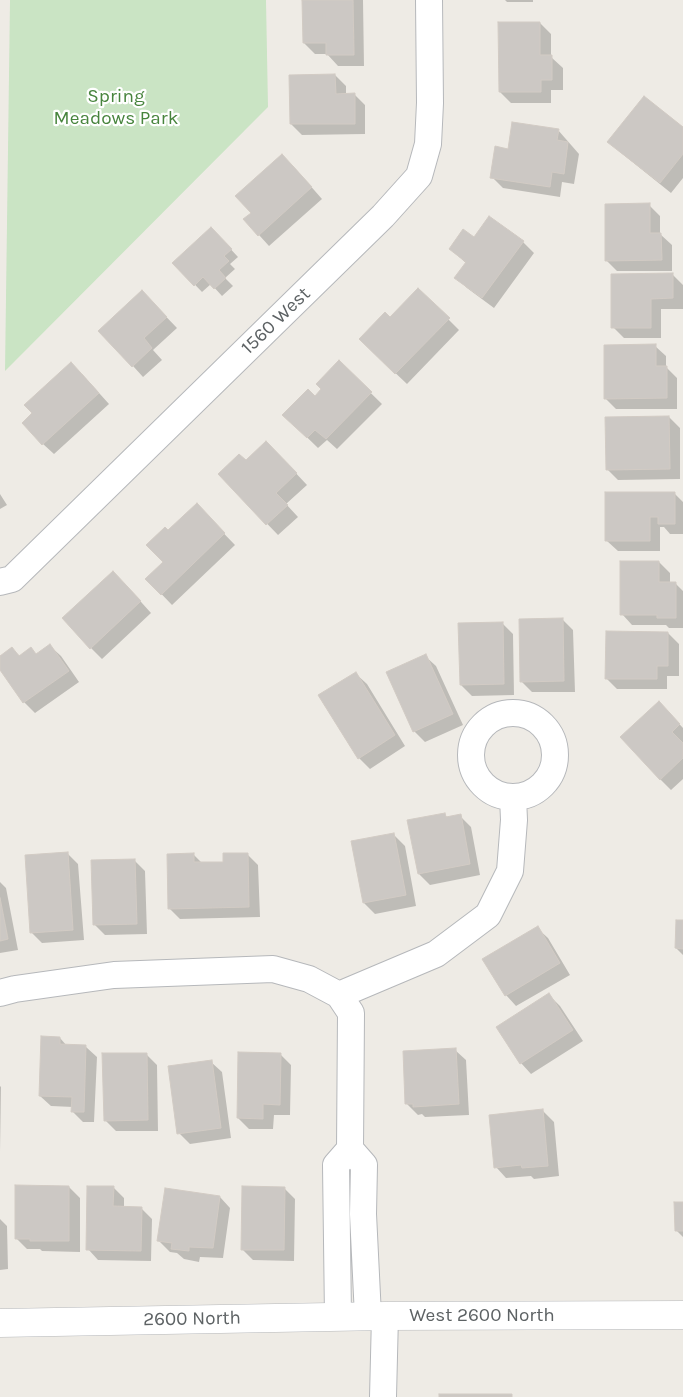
<!DOCTYPE html>
<html>
<head>
<meta charset="utf-8">
<style>
  body { margin:0 }
  canvas { display:block; background:#eeebe5 }
</style>
</head>
<body>
<canvas width="683" height="1397"></canvas>
<script>
const ctx = document.querySelector('canvas').getContext('2d');
ctx.lineJoin = 'round';
function fill(path, color) {
  ctx.fillStyle = color;
  ctx.fill(path, 'evenodd');
}
function toPath(rows) {
  const path = new Path2D();
  for (const r of rows) {
    if (r.length === 3) {
      path.moveTo(r[0] + r[2], r[1]);
      path.arc(r[0], r[1], r[2], 0, 2 * Math.PI);
      continue;
    }
    path.moveTo(r[0], r[1]);
    for (let i = 2; i < r.length; i += 2) path.lineTo(r[i], r[i + 1]);
  }
  return path;
}
function trace(path, color, width, dash) {
  ctx.strokeStyle = color;
  ctx.lineWidth = width;
  ctx.lineCap = dash ? 'butt' : 'round';
  ctx.setLineDash(dash || []);
  ctx.stroke(path);
}
function drawText(font, color, halo, rows, align = 'center') {
  ctx.font = font + ' Karla,sans-serif';
  ctx.lineWidth = 4.5;
  ctx.setLineDash([]);
  ctx.textBaseline = 'middle';
  ctx.strokeStyle = halo;
  ctx.fillStyle = color;
  for (const [text, x, y, turn = 0] of rows) {
    ctx.save();
    ctx.translate(x, y);
    ctx.rotate((+turn || 0) * Math.PI / 180);
    ctx.textAlign = isNaN(turn) ? turn : align;
    if (halo) ctx.strokeText(text, 0, 0);
    ctx.fillText(text, 0, 0);
    ctx.restore();
  }
}
fill(toPath([
  [10,0,266,0,268,107,5,371]
]), '#cae4c4');
fill(toPath([
  [303,0,363,0,364,66,338,66,327,54,315,54,304,43],
  [505,0,533,0,533,2,507,2],
  [540,23,551,34,551,57,563,68,563,90,551,90,551,103,511,103,500,92],
  [335,75,346,86,346,95,354,94,365,105,365,134,302,135,291,124],
  [683,128,683,178,671,193,620,152,609,141],
  [558,130,579,154,574,184,562,182,560,197,503,188,492,177,509,150],
  [293,166,322,199,269,246,259,235,252,213],
  [649,205,660,216,660,234,672,245,672,271,617,271,606,260],
  [211,228,238,257,230,264,235,269,225,278,233,286,222,296,211,284,202,292,174,263],
  [474,238,523,242,534,253,494,308,467,288,456,277,466,263,450,249],
  [672,274,683,285,683,309,661,309,661,338,624,338,613,327],
  [418,289,459,330,407,384,371,350,390,319],
  [153,303,177,328,153,350,162,360,143,377,133,366],
  [655,346,666,356,666,367,677,378,677,409,616,409,606,399],
  [339,362,382,404,337,449,327,440,318,448,284,415,315,398,323,390],
  [82,374,109,404,54,454,43,444],
  [669,417,680,428,680,479,618,480,607,469],
  [277,453,307,485,286,504,298,517,278,535,219,474,246,462],
  [674,493,683,502,683,534,670,534,664,527,660,527,660,551,618,551,607,541],
  [0,494,7,505,0,509],
  [207,516,235,545,172,605,147,579,164,562,168,532],
  [659,562,670,573,670,584,676,584,683,591,683,628,669,628,666,625,632,625,622,614],
  [124,583,151,613,102,659,91,648],
  [562,619,573,630,575,692,532,692,521,681],
  [502,623,513,634,514,695,472,696,461,685],
  [668,633,679,644,679,676,667,676,667,689,617,689,606,678],
  [50,646,61,656,79,682,35,713,24,702,0,668,0,657,12,649,20,656,37,655],
  [425,656,436,666,463,725,425,742,414,731],
  [356,674,367,684,405,746,370,769,359,758],
  [670,714,683,728,683,779,671,790,660,779],
  [445,815,448,818,460,816,471,827,480,875,430,885,419,874],
  [394,835,405,846,416,906,375,914,364,903],
  [68,854,78,864,84,940,42,943,31,932],
  [193,854,202,863,225,863,247,854,258,865,260,917,180,919,169,908],
  [134,860,145,871,147,934,105,935,94,924],
  [0,882,6,888,18,950,0,953],
  [683,921,683,955,676,948],
  [537,928,548,938,570,975,516,1006,506,995],
  [549,995,560,1006,583,1041,531,1074,521,1063],
  [60,1038,67,1046,86,1047,97,1057,94,1122,83,1122,72,1111,73,1107,51,1106,40,1096],
  [455,1050,466,1060,469,1115,425,1117,422,1114,418,1115,407,1104],
  [146,1054,157,1065,158,1131,116,1131,105,1120],
  [280,1054,291,1065,290,1115,274,1115,273,1129,249,1129,238,1118],
  [211,1062,222,1072,231,1138,190,1144,179,1133],
  [0,1086,1,1087,0,1152],
  [543,1111,554,1122,559,1176,534,1179,531,1176,506,1178,496,1167],
  [69,1187,80,1198,80,1252,42,1251,40,1249,27,1249,16,1238],
  [113,1187,124,1198,124,1208,141,1208,152,1219,151,1261,98,1260,88,1249],
  [284,1188,295,1199,294,1261,253,1260,242,1249],
  [220,1197,230,1208,223,1258,200,1257,199,1262,184,1259,177,1253,170,1252,159,1241],
  [683,1203,683,1237,676,1230],
  [0,1219,7,1226,8,1269,0,1270]
]), '#0003');
const building = toPath([
  [302,0,353,0,354,55,326,55,326,43,303,43,302,0],
  [498,22,540,22,540,55,552,55,552,80,541,80,541,92,499,92,498,22],
  [335,74,336,94,355,93,355,124,290,124,289,75,335,74],
  [644,96,683,127,683,154,660,183,607,142,644,96],
  [512,122,559,129,557,140,568,142,564,174,552,172,550,187,490,178,495,146,508,149,512,122],
  [282,154,312,187,258,236,243,219,251,213,235,196,282,154],
  [650,203,650,233,661,233,662,260,605,261,605,204,650,203],
  [489,216,524,241,482,298,454,278,466,262,449,249,463,229,474,237,489,216],
  [211,227,232,249,224,256,229,261,219,270,226,278,214,289,203,277,194,286,172,263,211,227],
  [673,273,673,298,651,299,651,328,611,328,611,274,673,273],
  [418,288,450,318,395,374,359,339,385,312,390,317,418,288],
  [142,290,167,317,144,338,152,348,132,367,98,331,142,290],
  [656,344,656,366,667,366,667,398,604,399,604,345,656,344],
  [339,360,372,392,326,439,315,430,307,438,282,415,308,389,315,396,321,389,316,384,339,360],
  [71,362,99,393,42,445,22,423,32,413,24,405,71,362],
  [669,416,670,469,606,470,605,417,669,416],
  [266,441,297,473,276,493,288,505,266,525,218,474,239,454,246,460,266,441],
  [605,492,675,492,675,524,658,524,658,517,650,517,650,541,605,541,605,492],
  [197,503,225,533,161,595,145,579,163,562,146,545,165,527,168,530,197,503],
  [620,561,659,561,659,582,676,582,676,618,657,618,657,615,620,615,620,561],
  [113,571,141,601,90,649,62,618,113,571],
  [563,618,564,681,520,682,519,619,563,618],
  [503,622,504,684,460,685,458,623,503,622],
  [606,631,668,632,668,666,657,666,657,679,605,679,606,631],
  [50,644,69,671,23,703,0,670,0,656,12,647,19,656,31,647,36,654,50,644],
  [426,654,453,714,413,732,386,672,426,654],
  [356,672,395,735,358,759,318,695,356,672],
  [659,701,680,724,672,732,683,743,683,758,660,780,620,737,659,701],
  [445,813,446,817,461,814,470,864,418,874,407,820,445,813],
  [394,833,406,895,363,903,351,841,394,833],
  [68,852,73,930,30,933,25,855,68,852],
  [194,853,194,862,223,862,223,853,248,853,249,907,168,909,167,854,194,853],
  [135,859,137,924,93,925,91,860,135,859],
  [0,898,8,939,0,941,0,898],
  [676,920,683,920,683,949,675,948,676,920],
  [538,926,560,963,505,996,482,959,538,926],
  [549,993,573,1030,520,1064,496,1027,549,993],
  [41,1036,60,1037,60,1044,86,1045,84,1112,71,1112,72,1097,39,1096,41,1036],
  [456,1048,459,1104,413,1107,413,1104,405,1104,403,1051,456,1048],
  [238,1052,281,1053,280,1105,263,1104,263,1119,237,1118,238,1052],
  [102,1053,147,1053,148,1120,104,1121,102,1053],
  [212,1060,221,1128,177,1134,168,1066,212,1060],
  [543,1109,548,1166,522,1168,521,1165,494,1168,489,1115,543,1109],
  [15,1185,69,1186,69,1241,30,1241,30,1239,15,1239,15,1185],
  [87,1186,114,1186,113,1206,142,1207,141,1251,86,1250,87,1186],
  [242,1186,285,1187,284,1250,241,1250,242,1186],
  [165,1188,220,1196,213,1248,189,1247,189,1251,171,1249,172,1243,157,1241,165,1188],
  [674,1202,683,1202,683,1231,675,1231,674,1202],
  [439,1394,512,1394,512,1397,439,1397,439,1394]
]);
fill(building, '#ccc8c4');
trace(building, '#d2cbc4', 1);
const minor = toPath([
  [0,582,12,579,383,216,419,176,428,144,430,103,429,0],
  [513,755,42],
  [0,993,15,989,114,975,273,969,309,979,339,995],
  [339,995,351,1013,350,1149,364,1165,363,1214,368,1316],
  [339,995,436,954,488,915,510,871,514,820,513,797],
  [338,1317,336,1165,350,1149],
  [383,1397,385,1316]
]);
const tertiary = toPath([
  [0,1323,385,1316,683,1315]
]);
trace(minor, '#b6b8bb', 28);
trace(tertiary, '#b6b8bb', 29);
trace(minor, '#fff', 26);
trace(tertiary, '#fff', 28);
drawText('19px', '#47843d', '#fff', [
  ["Spring",116,97],
  ["Meadows Park",116,119]
]);
drawText('19px', '#5d6264', '#fff', [
  ["1560 West",276,321,-44],
  ["West 2600 North",482,1316],
  ["2600 North",192,1319,-1]
]);
</script>
</body>
</html>
